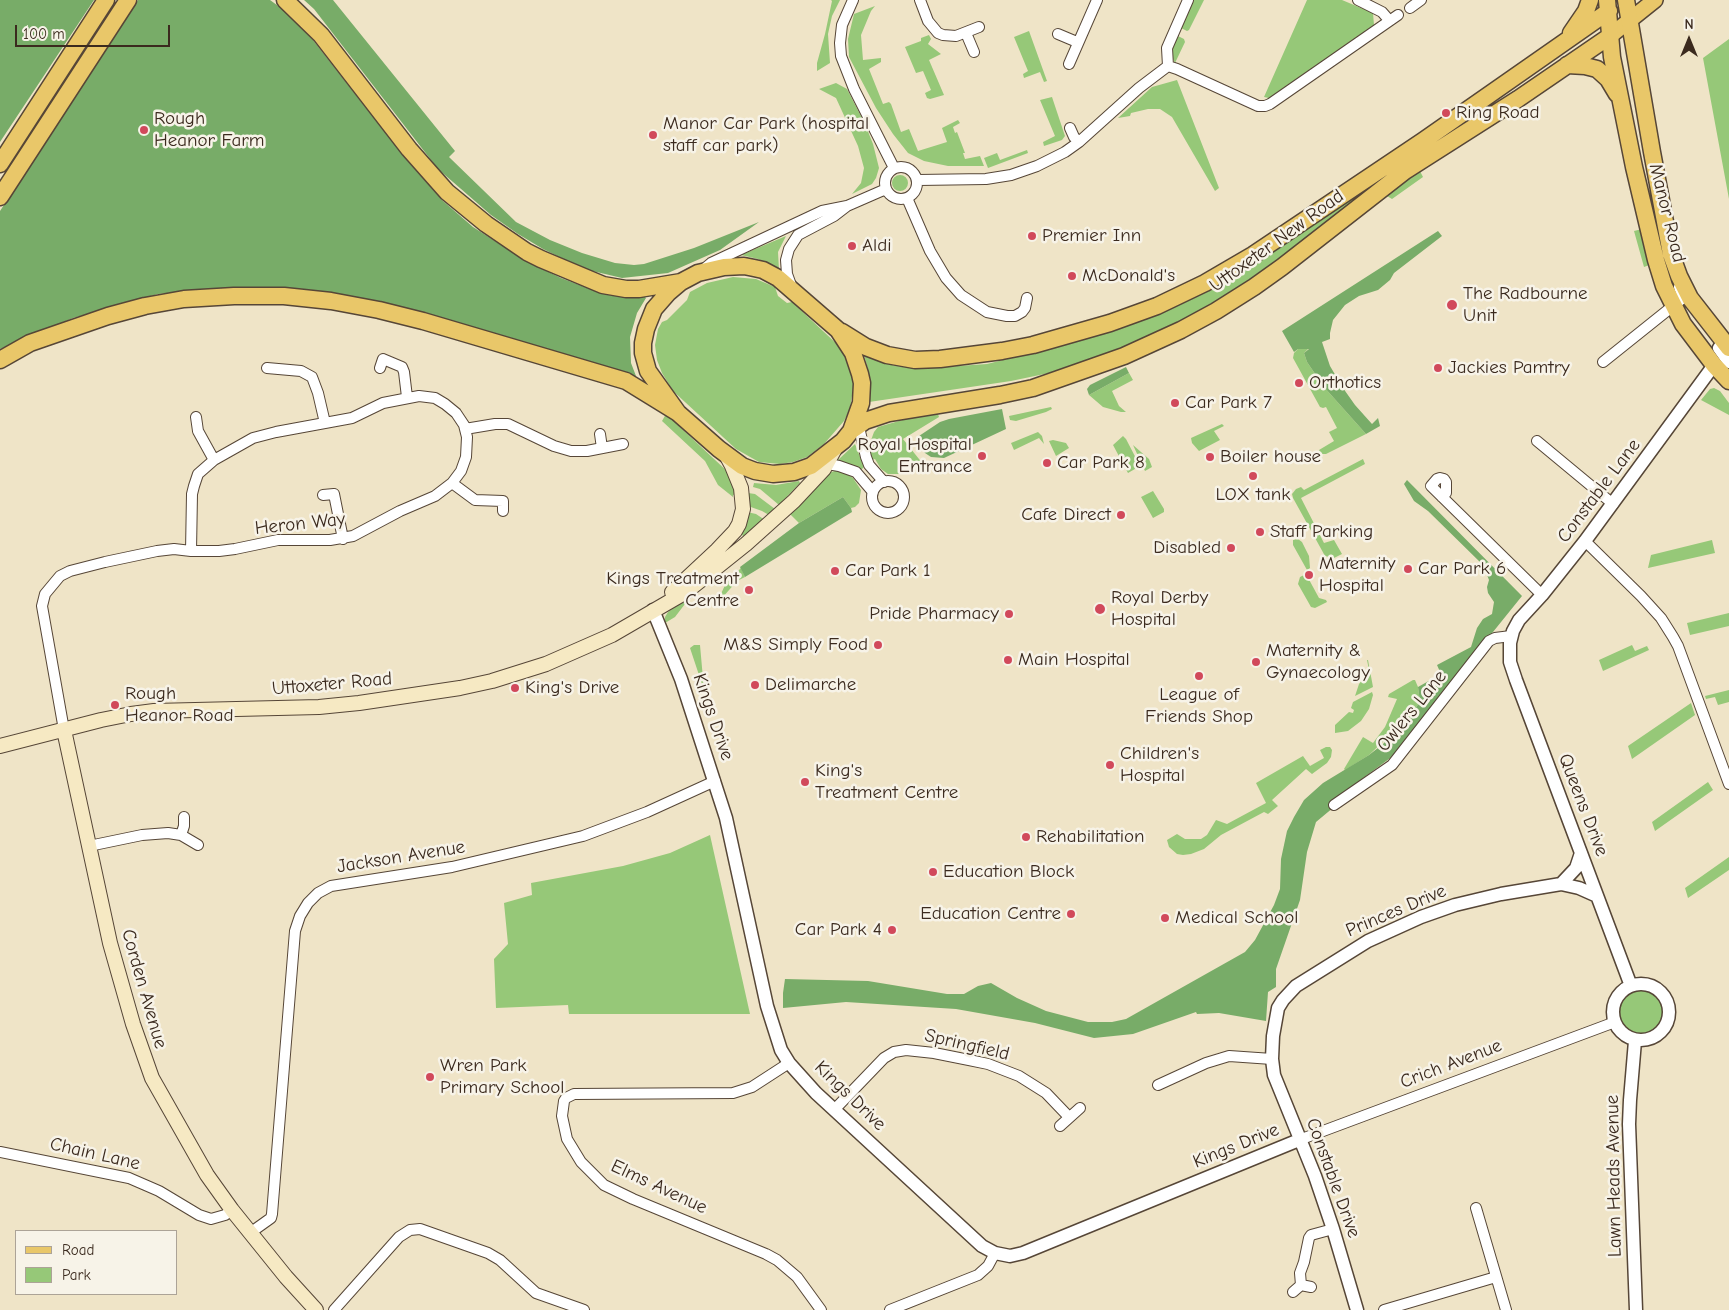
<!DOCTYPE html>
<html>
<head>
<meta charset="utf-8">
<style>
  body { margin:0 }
  #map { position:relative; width:1729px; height:1310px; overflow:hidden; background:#efe4c7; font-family:"Comic Neue",sans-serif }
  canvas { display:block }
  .legend { position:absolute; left:15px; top:1230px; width:162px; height:65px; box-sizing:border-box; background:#f7f3e8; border:1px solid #aca397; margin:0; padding:6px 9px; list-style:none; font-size:15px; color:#3b2a1e }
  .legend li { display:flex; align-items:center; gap:10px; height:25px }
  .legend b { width:25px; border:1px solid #aca397 }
  .north { position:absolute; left:1664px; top:15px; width:50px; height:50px; -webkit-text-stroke:4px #f7f3e8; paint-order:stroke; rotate:0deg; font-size:14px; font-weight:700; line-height:20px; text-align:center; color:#3b2a1e }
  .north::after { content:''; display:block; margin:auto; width:18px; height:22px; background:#3b2a1e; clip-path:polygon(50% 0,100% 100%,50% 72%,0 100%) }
  .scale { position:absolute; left:15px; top:25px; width:155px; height:22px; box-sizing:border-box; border:2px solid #3b2a1e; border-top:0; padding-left:6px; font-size:15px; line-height:18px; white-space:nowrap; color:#3b2a1e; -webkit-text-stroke:4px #f7f3e8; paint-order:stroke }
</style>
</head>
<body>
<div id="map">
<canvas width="1729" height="1310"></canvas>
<ul class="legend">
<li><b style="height:6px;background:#e9c769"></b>Road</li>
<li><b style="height:14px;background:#96c878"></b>Park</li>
</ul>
<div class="north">N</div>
<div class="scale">100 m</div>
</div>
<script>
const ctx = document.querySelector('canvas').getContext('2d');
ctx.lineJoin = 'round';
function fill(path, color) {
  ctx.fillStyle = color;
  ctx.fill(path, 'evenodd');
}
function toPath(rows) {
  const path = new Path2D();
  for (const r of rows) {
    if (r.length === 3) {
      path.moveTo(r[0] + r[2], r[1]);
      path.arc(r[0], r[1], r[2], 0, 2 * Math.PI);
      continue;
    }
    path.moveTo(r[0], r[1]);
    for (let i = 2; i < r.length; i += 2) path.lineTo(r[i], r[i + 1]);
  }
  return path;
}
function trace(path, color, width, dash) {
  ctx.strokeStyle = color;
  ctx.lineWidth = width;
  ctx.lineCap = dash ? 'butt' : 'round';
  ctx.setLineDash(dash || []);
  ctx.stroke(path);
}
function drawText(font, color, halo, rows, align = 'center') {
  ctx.font = font + ' "Comic Neue",sans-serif';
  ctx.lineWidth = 5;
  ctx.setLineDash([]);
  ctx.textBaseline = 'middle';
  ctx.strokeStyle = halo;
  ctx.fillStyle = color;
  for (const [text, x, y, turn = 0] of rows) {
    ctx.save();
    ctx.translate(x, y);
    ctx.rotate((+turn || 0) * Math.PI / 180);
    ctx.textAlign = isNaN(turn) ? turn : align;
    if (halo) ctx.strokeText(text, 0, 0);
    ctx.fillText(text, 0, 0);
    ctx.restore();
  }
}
fill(toPath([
  [831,0,840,0,832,16,828,34,830,63,817,71,817,63,825,34,832,1],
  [1194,0,1204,0,1189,30,1187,31,1181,28],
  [1307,0,1342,0,1373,13,1374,25,1269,98,1264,97],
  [875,6,871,11,861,35,863,60,881,58,881,62,869,69,883,104,889,102,891,104,901,132,909,129,918,151,947,142,942,128,958,120,960,123,953,127,955,133,957,132,965,153,963,153,965,159,980,156,984,166,948,166,924,161,908,153,893,134,876,108,849,57,848,39,854,14],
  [1029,31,1047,81,1044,82,1040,72,1024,78,1023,74,1028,71,1014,37],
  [929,35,931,39,928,44,941,54,929,60,944,95,930,99,927,98,925,93,931,90,923,71,916,73,905,47,921,41,921,38],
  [1178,36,1184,39,1185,42,1175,63,1171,55,1172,48],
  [1729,39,1729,199,1703,58],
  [1177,80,1219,188,1215,191,1172,117,1160,109,1148,109,1131,113,1130,116,1118,118,1152,87],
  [836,83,847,89,865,124,873,144,879,168,876,178,872,184,852,194,861,183,864,168,858,146,836,98,819,89],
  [1052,97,1065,136,1062,140,1044,146,1043,142,1055,136,1040,100],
  [1027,150,1028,153,988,168,984,158,997,153,1000,160],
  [1420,171,1423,177,1392,199,1387,196,1386,195],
  [900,183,8],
  [1368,187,1369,189,1283,257,1207,309,1159,335,1073,368,1011,381,869,402,868,369,864,355,895,366,928,368,987,364,1047,349,1123,326,1327,212,1343,204],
  [1642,229,1652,264,1644,267,1634,231],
  [786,236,778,252,779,270,758,259,741,255],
  [733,277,756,279,775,287,778,296,787,303,792,302,839,346,847,359,854,382,850,409,844,421,824,444,807,457,793,462,780,464,759,462,736,449,673,391,662,373,657,360,655,345,658,329,662,322,667,320,687,300,690,292,707,283],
  [1309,348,1304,353,1307,362,1324,387,1366,434,1326,454,1322,454,1319,450,1334,441,1329,432,1337,428,1326,407,1323,408,1320,407,1293,358,1294,353,1298,349],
  [1129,373,1133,380,1112,391,1119,406,1126,412,1121,412,1103,407,1089,395],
  [1714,388,1720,391,1729,403,1729,415,1701,400,1710,389],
  [1051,407,1052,409,1046,412,1016,421,1010,420,1009,416],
  [666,414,729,473,736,494,733,495,733,497,718,485,705,461,662,421],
  [938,414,939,417,903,439,923,464,903,474,888,474,881,469,875,459,872,460,870,457,870,443,874,432,878,427,906,419],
  [1222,424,1224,426,1214,431,1220,440,1199,451,1192,443,1191,438],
  [1038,432,1042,436,1044,444,1039,438,1014,450,1011,443],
  [1123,436,1126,439,1140,466,1128,473,1113,445],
  [1053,440,1066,443,1069,448,1056,456,1049,441],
  [855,444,864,467,861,470,838,460],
  [1133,445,1149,459,1152,467,1145,471],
  [1363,459,1365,464,1301,498,1324,543,1334,540,1342,554,1334,558,1325,556,1293,498,1292,494,1296,489,1301,487,1304,490],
  [835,471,843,471,853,478,861,490,859,503,855,507,851,508,843,497,799,523,788,512,828,473],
  [799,481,800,483,779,505,760,489,753,487,754,483,776,485],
  [1153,491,1164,509,1164,512,1153,518,1141,497],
  [748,493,755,494,775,509,769,515,762,511,748,506],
  [747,512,756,514,765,520,745,537,743,536,740,532],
  [1298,539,1302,542,1309,556,1310,568,1307,570,1293,545,1293,540],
  [1712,540,1715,553,1648,568,1651,555],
  [741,568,745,577,737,581,722,598,720,596,726,583],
  [1306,574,1319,598,1326,600,1327,602,1315,608,1311,607,1298,584,1300,577],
  [695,591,697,594,688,600,675,617,665,623,665,617,668,612],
  [1729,613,1729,626,1690,635,1687,623],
  [694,645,700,645,704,690,690,648],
  [1632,645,1635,651,1647,646,1649,650,1603,671,1599,660],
  [1367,660,1368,660,1373,687,1355,696,1359,684,1368,673,1369,670],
  [1413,680,1415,680,1418,687,1420,702,1408,718,1369,755,1345,770,1344,769,1363,737,1373,743,1385,727,1397,699,1388,697,1389,694],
  [1729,690,1729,702,1718,705,1715,697,1706,699,1705,696],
  [1372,692,1373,695,1369,709,1361,721,1348,731,1335,733,1335,725,1349,712,1353,713,1354,710,1351,708,1353,702],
  [1691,703,1695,715,1632,759,1628,746],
  [1326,747,1330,747,1332,750,1331,757,1327,763,1312,774,1306,769,1272,800,1278,806,1268,814,1264,812,1221,835,1204,849,1191,854,1183,855,1177,854,1169,847,1167,840,1177,834,1185,839,1201,839,1207,835,1216,820,1227,824,1266,803,1256,783,1303,756,1310,766,1324,758,1320,750],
  [1708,782,1713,790,1655,831,1652,822],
  [710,835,750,1014,569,1014,568,1005,496,1008,494,959,508,944,504,903,532,895,531,883,623,866,670,853],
  [1729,857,1729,870,1688,898,1685,888],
  [1641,1012,23]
]), '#96c878');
fill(toPath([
  [0,0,94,0,0,142],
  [138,0,270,0,285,11,313,40,405,158,443,201,473,227,526,261,561,278,600,293,614,296,645,297,646,298,637,313,630,337,631,363,636,376,635,378,494,333,396,306,327,292,275,287,244,287,158,294,73,318,0,349,0,211],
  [304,0,333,0,455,151,449,157,516,222,550,240,582,253,615,263,634,265,644,264,694,248,759,222,720,250,668,273,622,278,584,269,543,249,518,234,491,215,438,169,314,9],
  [1438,231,1442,236,1394,273,1390,280,1378,290,1359,296,1345,305,1333,320,1330,333,1330,339,1322,342,1330,366,1343,388,1355,405,1372,424,1378,418,1380,426,1366,434,1324,387,1307,362,1304,353,1309,349,1298,349,1294,352,1282,331],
  [1126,367,1129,373,1089,395,1087,389,1090,385],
  [1002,409,1006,429,944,458,931,457,925,453,916,438,940,422,949,419],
  [1407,480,1522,596,1393,756,1332,801,1334,807,1316,822,1307,852,1300,900,1276,969,1276,987,1268,992,1266,1021,1219,1013,1197,1014,1196,1012,1133,1034,1094,1038,1035,1023,956,1009,846,1002,783,1008,783,993,785,979,868,981,947,994,964,994,978,986,991,983,1017,998,1046,1011,1088,1022,1112,1022,1126,1019,1245,952,1255,940,1274,905,1280,889,1281,859,1287,831,1294,817,1304,800,1323,783,1369,755,1383,744,1408,718,1420,702,1418,687,1441,674,1437,665,1471,647,1477,628,1483,619,1492,614,1494,602,1488,593,1487,587,1489,580,1483,565,1428,511,1414,501,1404,484],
  [843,497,851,508,852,512,745,577,740,567,799,523]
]), '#78ac68');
const minor = toPath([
  [853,0,842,25,840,43,841,56,854,89,894,168],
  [920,0,928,21,938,33,943,35,956,36,979,27],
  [1358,0,1382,12,1389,20],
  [1410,8,1421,0],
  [966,33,974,52],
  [1058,34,1077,42],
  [1069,64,1097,0],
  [1168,66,1177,69,1258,106,1265,106,1270,104,1398,15],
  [1168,66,1167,48,1188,0],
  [1070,128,1074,137,1079,142],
  [901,183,16],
  [918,180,986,179,1011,175,1037,166,1065,152,1079,142,1139,88,1168,66],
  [907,198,930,251,946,278,961,295,987,312,1007,316,1015,316,1022,312,1025,308,1027,298],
  [705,268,711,263,822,211,847,206],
  [792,288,787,274,786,260,789,249,798,235,834,216,847,206,886,189],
  [1603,362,1683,298,1679,287],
  [267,368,301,371,312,377,318,393,325,423],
  [380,368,383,359,402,367,404,372,407,397],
  [196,417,198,431,214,460],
  [858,423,866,457,869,465,884,482],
  [465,429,495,424,508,424,554,446,571,451,587,451,623,444],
  [600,434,602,448],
  [1537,441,1613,504],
  [822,463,839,466,856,472,873,492],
  [888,497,16],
  [452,483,475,500,503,501,503,511],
  [323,495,334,494,343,539],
  [1442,497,1446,493,1446,482,1444,479,1440,478,1437,479,1431,486,1542,595],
  [1585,541,1641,596,1661,618,1673,637,1678,646,1729,784],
  [64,730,42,606,45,594,60,576,70,571,105,562,157,551,174,549,191,551,219,551,235,549,278,540,330,540,353,536,400,511,435,496,452,483,461,471,466,457,467,437,464,425,456,413,445,404,435,398,419,396,383,403,352,418,276,432,253,438,214,460,198,474,194,486,192,494,191,551],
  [1334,805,1392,765,1489,641,1495,638,1511,636],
  [181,835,184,826,184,817],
  [89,846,142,835,168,833,181,835,198,845],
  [789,1063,752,1087,733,1093,574,1094,566,1098,564,1101,562,1116,567,1139,581,1162,604,1185,633,1199,766,1254,777,1260,797,1277,821,1310],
  [1158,1085,1206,1063,1229,1056,1272,1059],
  [834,1110,884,1058,894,1052,906,1050,934,1053,969,1060,988,1064,1019,1076,1046,1093,1069,1117],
  [1060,1126,1080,1108],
  [1299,1140,1615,1022],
  [0,1152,129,1178,159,1191,199,1215,211,1219,225,1215,232,1210],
  [1476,1208,1506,1310],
  [250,1233,271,1218,272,1214,295,931,300,916,308,903,318,893,331,886,452,867,583,836,647,812,715,781],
  [1301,1285,1300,1273,1304,1262,1309,1238,1311,1235,1333,1229],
  [1293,1292,1301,1285,1311,1287],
  [334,1310,399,1237,410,1230,420,1229,488,1253,500,1260,536,1293,584,1310],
  [890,1310,978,1275,988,1266,995,1253],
  [1384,1310,1496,1277]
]);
const tertiary = toPath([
  [1725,340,1719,348,1729,362],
  [653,610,681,679,726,818,767,1006,781,1050,789,1063,816,1093,982,1246,995,1253,1010,1256,1023,1253,1299,1140],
  [1561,884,1579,888,1597,896],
  [1641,1012,28],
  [1631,986,1516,680,1510,662,1510,643,1513,631,1519,620,1542,595,1585,541,1714,365],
  [1635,1041,1630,1100,1629,1124,1636,1310],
  [1357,1310,1333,1229,1315,1176,1274,1075,1272,1059,1273,1036,1278,1008,1283,1000,1296,986,1368,941,1421,917,1455,905,1501,894,1561,884,1576,868,1581,853]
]);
const secondary = toPath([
  [672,592,717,550,735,531,739,524,743,509,741,488,732,466,726,455],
  [64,730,110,943,133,1024,152,1078,207,1175,232,1210,286,1277,316,1310],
  [0,746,101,720,131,714,154,711,319,707,359,703,460,688,492,681,546,664,612,635,686,592,746,544,794,501,824,469,836,447]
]);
const primary = toPath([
  [1610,36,1655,0]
]);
const trunk = toPath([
  [285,0,321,35,409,149,447,192,486,224,527,252,541,259,603,285,626,289,639,289,681,282],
  [1607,0,1612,57,1634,167,1656,260,1664,286,1683,324,1714,365,1729,381],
  [1626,0,1652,152,1671,254,1679,276,1690,298,1729,348],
  [1571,33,1586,11,1590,0],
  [1567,65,1585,66,1597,69,1608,79,1617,94],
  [0,164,106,0],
  [0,197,128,0],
  [842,332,866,347,887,355,915,360,940,359,1002,351,1033,345,1110,323,1157,306,1205,283,1253,255,1423,141,1609,11],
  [0,360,30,343,108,316,145,306,184,299,234,296,284,296,331,301,379,310,423,321,626,381,678,413,719,449,742,466,755,471,773,474,794,472,811,466,843,441,851,431,861,403,862,383,860,374,853,353,838,330,778,278,763,270,754,268,744,266,724,267,698,273,681,282,668,293,654,309,646,329,643,343,643,353,648,371,678,413],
  [851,431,865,421,889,413,1000,395,1033,388,1124,356,1181,330,1216,311,1254,287,1282,267,1405,171,1518,99,1610,36]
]);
trace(minor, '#564637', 12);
trace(tertiary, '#564637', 15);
trace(secondary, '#564637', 16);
trace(primary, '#564637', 18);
trace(trunk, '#564637', 19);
trace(minor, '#fff', 10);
trace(tertiary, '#fff', 12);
trace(secondary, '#f6e9c3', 14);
trace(primary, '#e9c769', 15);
trace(trunk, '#e9c769', 16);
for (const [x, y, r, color] of [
  [1446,113,5,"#d1495b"],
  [144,130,5,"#d1495b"],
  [653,135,5,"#d1495b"],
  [1032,236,5,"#d1495b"],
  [852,246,5,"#d1495b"],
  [1072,276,5,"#d1495b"],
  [1452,305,6,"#d1495b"],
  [1438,368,5,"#d1495b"],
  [1299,383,5,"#d1495b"],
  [1175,403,5,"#d1495b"],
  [982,456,5,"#d1495b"],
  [1210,457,5,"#d1495b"],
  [1047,463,5,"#d1495b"],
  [1253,476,5,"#d1495b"],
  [1121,515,5,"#d1495b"],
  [1260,532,5,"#d1495b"],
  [1231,548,5,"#d1495b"],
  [1408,569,5,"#d1495b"],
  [835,571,5,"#d1495b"],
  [1309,575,5,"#d1495b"],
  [749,590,5,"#d1495b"],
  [1100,609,6,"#d1495b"],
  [1009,614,5,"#d1495b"],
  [878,645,5,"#d1495b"],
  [1008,660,5,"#d1495b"],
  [1256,662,5,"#d1495b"],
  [1199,676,5,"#d1495b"],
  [755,685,5,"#d1495b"],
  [515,688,5,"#d1495b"],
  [115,705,5,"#d1495b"],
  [1110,765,5,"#d1495b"],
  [805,782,5,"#d1495b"],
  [1026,837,5,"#d1495b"],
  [933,872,5,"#d1495b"],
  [1071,914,5,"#d1495b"],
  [1165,918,5,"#d1495b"],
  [892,930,5,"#d1495b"],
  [430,1077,5,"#d1495b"]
]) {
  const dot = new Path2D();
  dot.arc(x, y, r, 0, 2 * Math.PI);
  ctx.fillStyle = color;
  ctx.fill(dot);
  trace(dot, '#f7f3e8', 2);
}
drawText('19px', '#3b2a1e', '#f7f3e8', [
  ["Ring Road",1456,113],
  ["Rough",154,119],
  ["Heanor Farm",154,141],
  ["Manor Car Park (hospital",663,124],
  ["staff car park)",663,146],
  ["Premier Inn",1042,236],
  ["Aldi",862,246],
  ["McDonald's",1082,276],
  ["The Radbourne",1463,294],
  ["Unit",1463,316],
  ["Jackies Pamtry",1448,368],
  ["Orthotics",1309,383],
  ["Car Park 7",1185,403],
  ["Royal Hospital",972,445,"right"],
  ["Entrance",972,467,"right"],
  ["Boiler house",1220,457],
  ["Car Park 8",1057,463],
  ["LOX tank",1253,495,"center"],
  ["Cafe Direct",1111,515,"right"],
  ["Staff Parking",1270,532],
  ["Disabled",1221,548,"right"],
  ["Maternity",1319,564],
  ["Hospital",1319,586],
  ["Car Park 6",1418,569],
  ["Car Park 1",845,571],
  ["Kings Treatment",739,579,"right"],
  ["Centre",739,601,"right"],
  ["Royal Derby",1111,598],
  ["Hospital",1111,620],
  ["Pride Pharmacy",999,614,"right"],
  ["M&S Simply Food",868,645,"right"],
  ["Maternity &",1266,651],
  ["Gynaecology",1266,673],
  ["Main Hospital",1018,660],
  ["Delimarche",765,685],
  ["King's Drive",525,688],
  ["Rough",125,694],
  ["Heanor Road",125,716],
  ["League of",1199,695,"center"],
  ["Friends Shop",1199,717,"center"],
  ["Children's",1120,754],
  ["Hospital",1120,776],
  ["King's",815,771],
  ["Treatment Centre",815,793],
  ["Rehabilitation",1036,837],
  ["Education Block",943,872],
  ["Education Centre",1061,914,"right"],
  ["Medical School",1175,918],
  ["Car Park 4",882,930,"right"],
  ["Wren Park",440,1066],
  ["Primary School",440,1088]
], 'left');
drawText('19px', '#3b2a1e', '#f7f3e8', [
  ["Manor Road",1667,213,76],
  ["Uttoxeter New Road",1277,241,-36],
  ["Constable Lane",1599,491,-53],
  ["Heron Way",300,524,-6],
  ["Uttoxeter Road",332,684,-5],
  ["Owlers Lane",1412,711,-51],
  ["Kings Drive",713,717,71],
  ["Queens Drive",1583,805,69],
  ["Jackson Avenue",401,857,-9],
  ["Princes Drive",1396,911,-23],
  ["Corden Avenue",144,989,74],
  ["Springfield",967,1045,13],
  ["Crich Avenue",1451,1064,-21],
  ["Kings Drive",850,1096,44],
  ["Kings Drive",1236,1146,-22],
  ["Chain Lane",95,1154,13],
  ["Lawn Heads Avenue",1614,1176,-91],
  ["Constable Drive",1333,1178,70],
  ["Elms Avenue",659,1187,25]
]);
</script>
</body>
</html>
